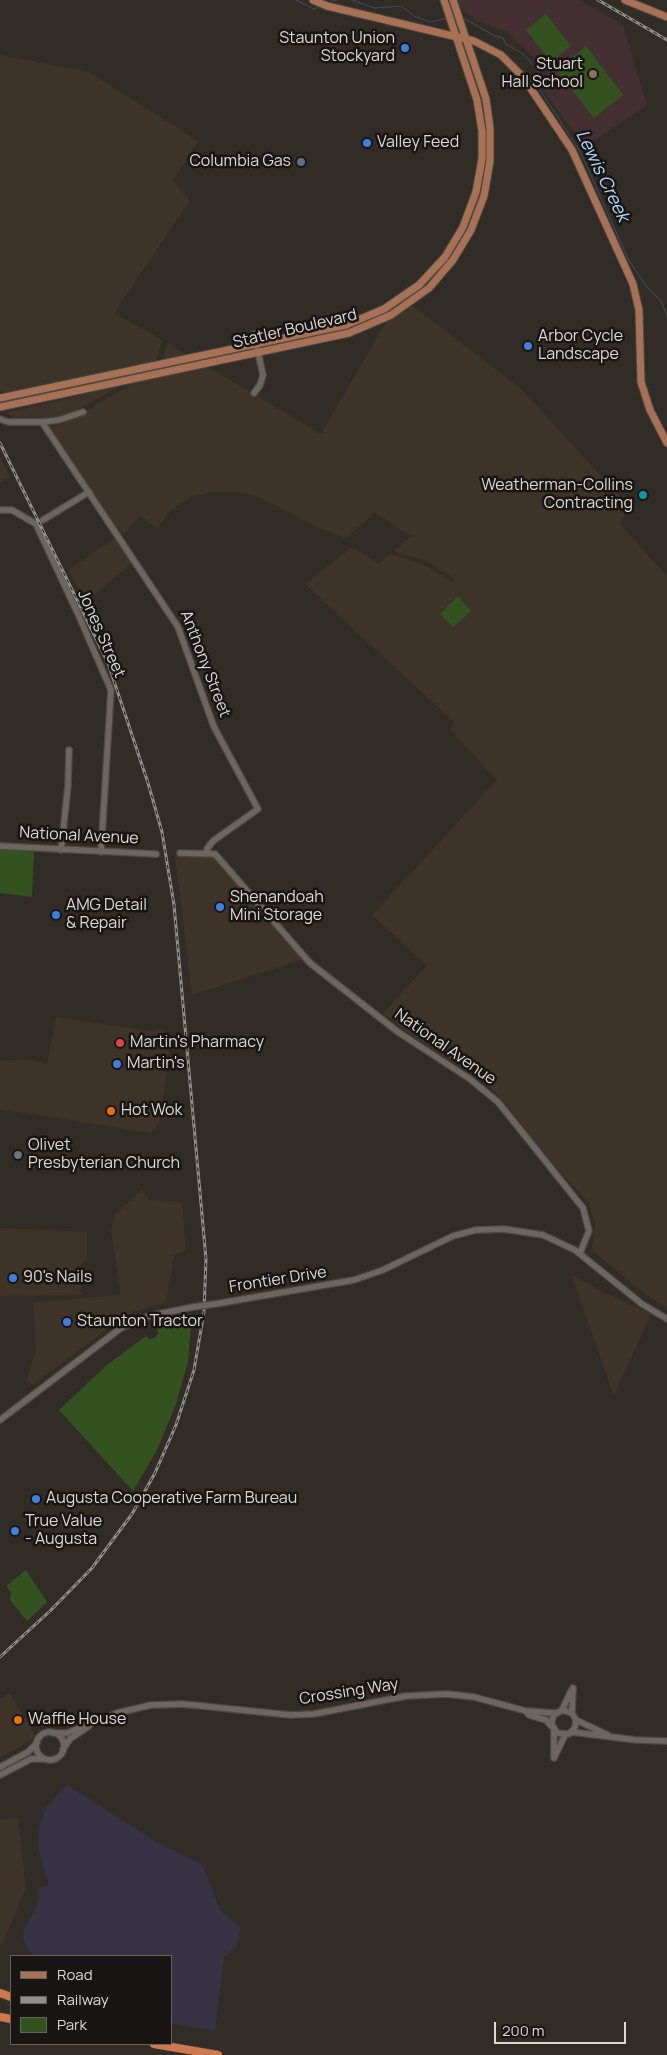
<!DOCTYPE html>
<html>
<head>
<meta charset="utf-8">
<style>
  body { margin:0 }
  #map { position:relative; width:667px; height:2055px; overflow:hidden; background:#322c27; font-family:Manrope,sans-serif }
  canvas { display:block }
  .legend { position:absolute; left:10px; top:1955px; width:162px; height:90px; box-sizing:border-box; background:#181513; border:1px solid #676361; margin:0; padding:6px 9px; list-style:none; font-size:15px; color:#ddd9d6 }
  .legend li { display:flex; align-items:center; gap:10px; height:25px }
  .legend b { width:25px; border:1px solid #676361 }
  .scale { position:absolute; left:494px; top:2022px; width:132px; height:22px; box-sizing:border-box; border:2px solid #ddd9d6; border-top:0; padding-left:6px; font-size:15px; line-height:18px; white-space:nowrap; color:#ddd9d6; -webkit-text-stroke:4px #181513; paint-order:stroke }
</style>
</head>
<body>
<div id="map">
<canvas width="667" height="2055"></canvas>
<ul class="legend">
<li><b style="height:6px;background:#a77155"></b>Road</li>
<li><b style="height:6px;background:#918d89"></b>Railway</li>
<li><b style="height:14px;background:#345120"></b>Park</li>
</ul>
<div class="scale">200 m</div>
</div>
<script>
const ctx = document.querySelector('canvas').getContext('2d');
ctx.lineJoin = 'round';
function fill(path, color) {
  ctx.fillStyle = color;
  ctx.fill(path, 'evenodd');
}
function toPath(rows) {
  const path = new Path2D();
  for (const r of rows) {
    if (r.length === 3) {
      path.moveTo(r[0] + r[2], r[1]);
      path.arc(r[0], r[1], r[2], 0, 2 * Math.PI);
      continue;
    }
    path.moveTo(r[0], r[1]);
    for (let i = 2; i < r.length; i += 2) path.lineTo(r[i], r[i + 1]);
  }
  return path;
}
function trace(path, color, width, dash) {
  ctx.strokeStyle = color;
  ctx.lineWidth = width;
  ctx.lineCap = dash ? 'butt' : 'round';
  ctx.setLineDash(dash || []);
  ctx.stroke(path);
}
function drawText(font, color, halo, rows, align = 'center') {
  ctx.font = font + ' Manrope,sans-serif';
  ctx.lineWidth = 5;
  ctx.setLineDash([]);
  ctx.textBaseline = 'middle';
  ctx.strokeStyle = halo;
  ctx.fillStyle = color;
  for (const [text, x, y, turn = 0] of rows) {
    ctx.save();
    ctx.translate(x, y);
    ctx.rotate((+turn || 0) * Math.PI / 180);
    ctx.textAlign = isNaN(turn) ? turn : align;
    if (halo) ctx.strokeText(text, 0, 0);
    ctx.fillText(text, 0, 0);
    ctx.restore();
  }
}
fill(toPath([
  [0,55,89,72,198,141,173,180,190,201,114,313,162,340,156,361,5,394,4,391,0,392],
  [413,306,520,388,629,506,620,524,667,576,667,1308,646,1295,592,1250,595,1223,588,1202,553,1164,495,1092,475,1076,415,1038,383,1013,427,965,372,915,497,780,450,729,455,723,305,584,352,547,379,564,390,554,427,566,452,582,455,579,426,561,394,551,411,536,375,513,346,538,319,528,259,497,240,492,212,492,191,497,171,510,157,529,140,515,123,535,46,427,61,425,136,382,159,377,167,343,321,434,386,322],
  [122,385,60,419,26,422,15,419,6,413],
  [0,456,10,477,0,483],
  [115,538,132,563,85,602,68,570],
  [215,854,304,959,192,995,175,855],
  [56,1017,148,1031,162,1029,171,1038,160,1121,151,1133,0,1109,0,1061,28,1059,47,1064],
  [142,1189,150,1200,182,1202,186,1250,174,1255,166,1302,133,1312,119,1320,32,1385,27,1379,36,1349,33,1302,121,1295,111,1230,115,1215],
  [0,1228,87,1232,87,1259,78,1267,82,1295,0,1296],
  [571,1274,603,1292,651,1314,614,1396],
  [10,1693,36,1737,0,1758,0,1699],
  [18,1818,26,1889,2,1944,0,1944,0,1819]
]), '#3e3329');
fill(toPath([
  [458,0,579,0,623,25,647,105,585,147,543,90,553,82,538,61,507,32,476,20,460,7]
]), '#432f31');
fill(toPath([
  [67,1785,158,1843,202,1864,220,1910,240,1927,237,1946,224,1957,215,2031,171,2023,171,1956,31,1956,32,1953,24,1942,23,1931,37,1906,39,1895,37,1888,49,1886,38,1847,39,1827,46,1808]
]), '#363243');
fill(toPath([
  [546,14,571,46,551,62,526,30],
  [586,46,623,95,594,118,556,70],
  [458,596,471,611,453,627,440,614],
  [0,849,34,850,32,897,0,893],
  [192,1314,188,1361,176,1404,157,1450,133,1491,59,1410,107,1365,146,1336,149,1339,155,1338,158,1334,157,1320],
  [26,1570,47,1602,27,1621,10,1600,11,1592,6,1586]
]), '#345120');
trace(toPath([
  [296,0,314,9,319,6],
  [331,0,337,0],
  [352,0,374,8,401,6,414,16,430,22,447,18],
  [463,18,495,36,503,38,506,44,523,54,538,70,540,90,581,153,628,259,647,287,661,301,667,316]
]), '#424e5b', 1);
const minor = toPath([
  [254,393,260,385,263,375,254,334],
  [0,419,8,422,42,422,178,627,214,727,258,809,213,841,207,849,207,853],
  [42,422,59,420,83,412],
  [0,510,12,510,36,524,78,614,111,690,101,852],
  [43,520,89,492],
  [0,846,156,854],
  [61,850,68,786,69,750],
  [180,853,215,854,310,963,398,1032,470,1079,498,1102,583,1208,589,1231,580,1253],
  [215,1304,354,1280,383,1270,453,1236,476,1230,504,1229,543,1235,575,1250,642,1304,667,1319],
  [0,1420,121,1328,149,1316,193,1307],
  [562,1710,571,1691],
  [526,1711,529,1715,546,1720,551,1726],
  [572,1713,562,1710,554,1715,551,1723,557,1733,569,1734,575,1728,576,1720,572,1713,573,1688],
  [576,1720,608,1735],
  [572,1732,636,1740,667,1741],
  [50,1746,14],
  [53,1733,67,1733,117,1713,151,1705,183,1704,290,1715,314,1714,406,1696,447,1694,474,1697,526,1711,556,1713],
  [63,1749,70,1739,89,1726],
  [554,1758,554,1730],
  [554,1758,565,1735],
  [0,1767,28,1752,37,1743],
  [0,1775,31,1759,43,1759]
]);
const major = toPath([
  [313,0,327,6,474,41,501,55,523,77,572,150,633,284,639,310,641,382,650,410,667,443],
  [625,0,667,17],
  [0,398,346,325,384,309,419,285,445,257,463,227,476,192,482,159,482,131,477,100,444,0],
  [0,407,349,333,391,315,429,288,453,260,471,230,484,196,490,161,490,128,486,99,453,0]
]);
const highway = toPath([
  [0,1993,11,1997],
  [0,2017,11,2019],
  [154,2044,218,2055]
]);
trace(minor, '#4d4743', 8);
trace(major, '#4d4743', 9);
trace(highway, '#4d4743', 9);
trace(minor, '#6d6660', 5.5);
trace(major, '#a77155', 7);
trace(highway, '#ce784d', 8);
const rail = toPath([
  [598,0,667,40],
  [0,443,108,663,148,783,162,832,174,905,206,1259,204,1312,194,1370,176,1425,155,1473,132,1514,92,1568,50,1611,0,1657]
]);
trace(rail, '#918d89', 3);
trace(rail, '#181513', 1, [4]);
const minorBridge = toPath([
  [193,1307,215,1304]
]);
trace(minorBridge, '#4d4743', 8, []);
trace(minorBridge, '#6d6660', 5.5);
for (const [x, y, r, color] of [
  [405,48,5,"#3f7fe0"],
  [593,74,5,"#8d6e63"],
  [367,143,5,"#3f7fe0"],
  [301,162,5,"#5c6f8a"],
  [528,346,5,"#3f7fe0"],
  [643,495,5,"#0f9aa8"],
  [220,907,5,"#3f7fe0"],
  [56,915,5,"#3f7fe0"],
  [120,1043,5,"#e0444e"],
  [117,1064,5,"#3f7fe0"],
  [111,1111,5,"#e8710a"],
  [18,1155,5,"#6b7280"],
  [13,1278,5,"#3f7fe0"],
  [67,1322,5,"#3f7fe0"],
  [36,1499,5,"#3f7fe0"],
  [15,1531,5,"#3f7fe0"],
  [18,1720,5,"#e8710a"]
]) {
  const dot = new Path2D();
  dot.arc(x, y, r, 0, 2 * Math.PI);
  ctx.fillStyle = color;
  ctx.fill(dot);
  trace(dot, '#181513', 2);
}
drawText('16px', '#ddd9d6', '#181513', [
  ["Staunton Union",395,39,"right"],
  ["Stockyard",395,57,"right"],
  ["Stuart",583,65,"right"],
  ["Hall School",583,83,"right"],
  ["Valley Feed",377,143],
  ["Columbia Gas",291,162,"right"],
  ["Arbor Cycle",538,337],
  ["Landscape",538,355],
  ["Weatherman-Collins",633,486,"right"],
  ["Contracting",633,504,"right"],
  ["Shenandoah",230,898],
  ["Mini Storage",230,916],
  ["AMG Detail",66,906],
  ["& Repair",66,924],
  ["Martin's Pharmacy",130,1043],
  ["Martin's",127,1064],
  ["Hot Wok",121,1111],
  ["Olivet",28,1146],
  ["Presbyterian Church",28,1164],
  ["90's Nails",23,1278],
  ["Staunton Tractor",77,1322],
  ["Augusta Cooperative Farm Bureau",46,1499],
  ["True Value",25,1522],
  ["- Augusta",25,1540],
  ["Waffle House",28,1720]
], 'left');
drawText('16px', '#ddd9d6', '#181513', [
  ["Statler Boulevard",295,329,-13],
  ["Jones Street",101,634,66],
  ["Anthony Street",205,664,69],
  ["National Avenue",79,836,3],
  ["National Avenue",445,1047,35],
  ["Frontier Drive",278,1280,-9],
  ["Crossing Way",349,1692,-9]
]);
drawText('italic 18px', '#acd8fc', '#181513', [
  ["Lewis Creek",602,176,64]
]);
</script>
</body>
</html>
